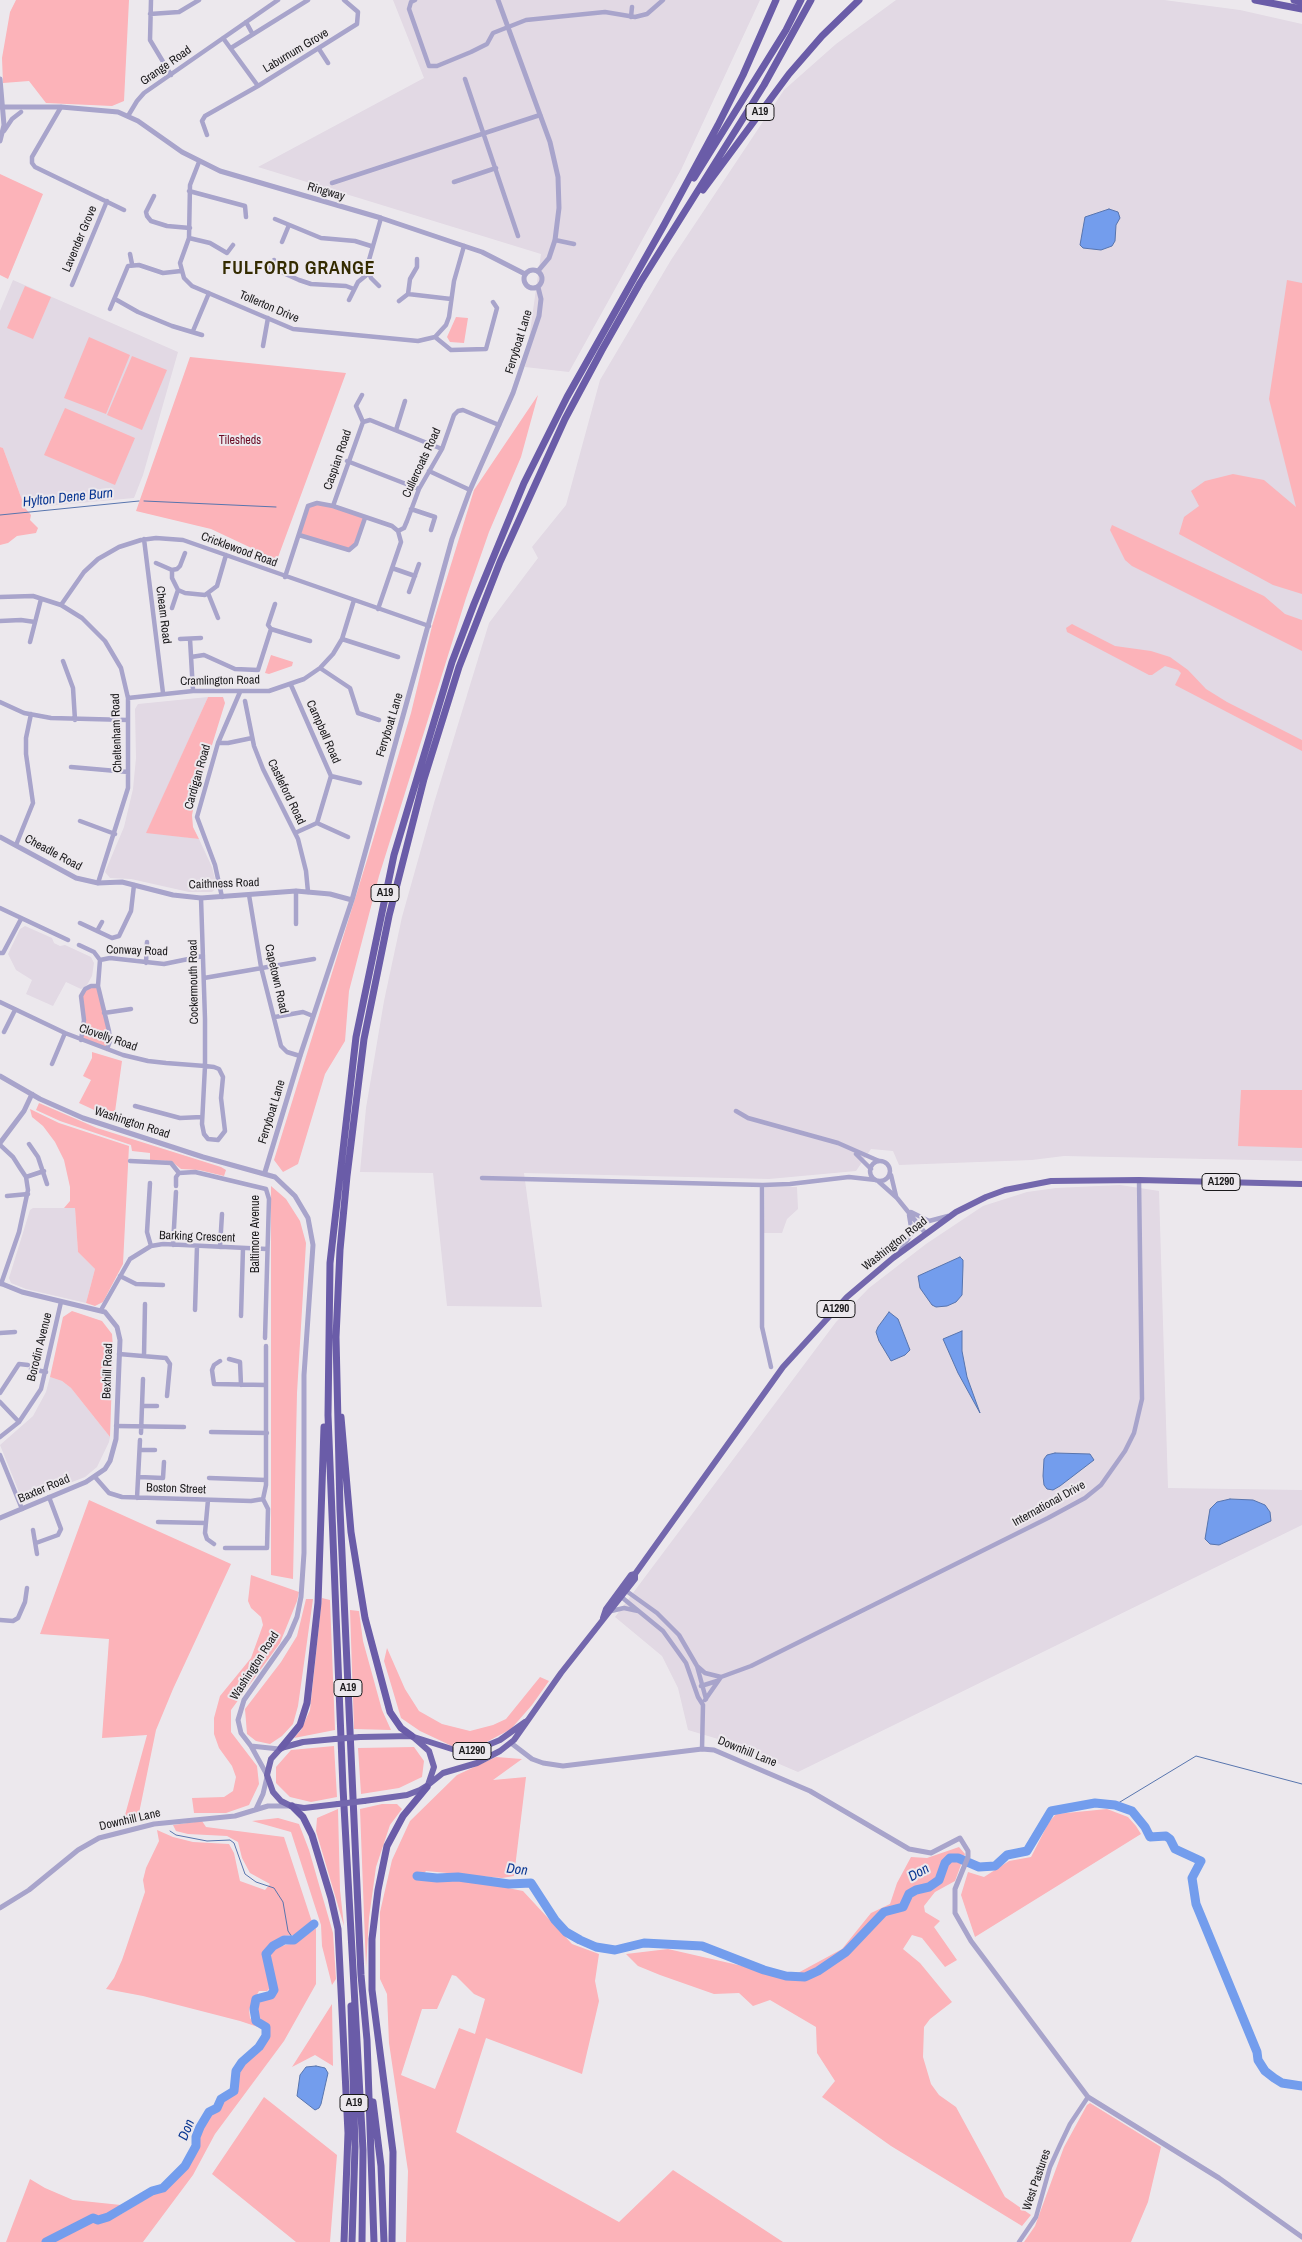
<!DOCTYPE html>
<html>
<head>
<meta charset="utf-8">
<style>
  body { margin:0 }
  canvas { display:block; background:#ece8ed }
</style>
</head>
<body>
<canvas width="1302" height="2242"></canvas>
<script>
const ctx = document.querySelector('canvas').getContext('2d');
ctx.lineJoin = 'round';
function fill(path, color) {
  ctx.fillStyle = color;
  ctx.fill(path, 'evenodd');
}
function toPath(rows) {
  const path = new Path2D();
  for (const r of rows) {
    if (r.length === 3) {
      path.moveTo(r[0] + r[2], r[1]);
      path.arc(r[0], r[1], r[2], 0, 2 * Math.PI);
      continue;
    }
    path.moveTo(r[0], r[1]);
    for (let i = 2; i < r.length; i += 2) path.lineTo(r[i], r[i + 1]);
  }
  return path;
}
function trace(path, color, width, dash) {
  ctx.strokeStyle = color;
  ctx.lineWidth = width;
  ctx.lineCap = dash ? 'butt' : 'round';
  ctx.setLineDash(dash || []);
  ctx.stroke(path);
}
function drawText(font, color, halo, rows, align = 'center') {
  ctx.font = font + ' "Archivo Narrow",sans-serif';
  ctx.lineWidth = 4;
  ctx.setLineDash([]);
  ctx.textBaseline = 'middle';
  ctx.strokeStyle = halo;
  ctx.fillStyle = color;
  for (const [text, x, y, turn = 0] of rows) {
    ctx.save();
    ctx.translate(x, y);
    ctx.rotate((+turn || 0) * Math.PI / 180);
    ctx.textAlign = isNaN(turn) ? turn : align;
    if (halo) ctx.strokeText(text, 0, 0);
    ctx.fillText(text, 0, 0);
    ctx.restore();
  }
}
fill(toPath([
  [393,0,760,0,681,170,569,372,525,367,541,254,258,167,424,78],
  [896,0,1164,0,1240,10,1302,24,1302,1161,1064,1156,1032,1160,899,1165,893,1151,871,1149,856,1171,769,1179,524,1173,542,1307,447,1306,433,1173,360,1172,366,1108,384,1001,402,917,434,803,489,623,538,558,532,547,566,505,600,380,671,260,784,90,836,44],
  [13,280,178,352,143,475,134,498,25,508,3,448,0,447,0,311],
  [208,697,147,832,199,839,212,867,217,887,212,892,189,892,131,879,110,878,105,872,124,827,133,789,136,758,135,709,138,704],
  [25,926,52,938,54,943,60,946,65,945,91,957,94,963,92,976,87,985,81,989,66,982,53,1006,26,994,32,980,16,970,8,954,20,929],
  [1120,1185,1159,1191,1168,1488,1302,1490,1302,1525,798,1772,728,1742,688,1730,678,1688,662,1656,615,1617,836,1322,869,1288,926,1244,983,1206,1027,1192,1056,1188],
  [765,1187,797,1187,798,1209,787,1219,782,1233,764,1233],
  [33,1208,75,1208,78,1252,95,1269,86,1303,26,1289,11,1283,9,1278,30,1210],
  [50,1377,62,1381,71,1388,110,1437,109,1442,97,1467,85,1477,26,1500,21,1497,0,1445,33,1416,46,1392]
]), '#e2d9e4');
fill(toPath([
  [16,0,129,0,124,101,112,106,46,103,29,81,3,83,2,58,10,12],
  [0,174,43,194,8,279,0,275],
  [1287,280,1302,283,1302,594,1273,585,1179,534,1184,517,1199,506,1191,491,1205,481,1233,474,1264,480,1296,507,1269,399],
  [25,286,51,297,33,339,7,328],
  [456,317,468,318,464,343,450,342,447,337],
  [89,337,130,355,106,414,64,398],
  [132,356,167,370,142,430,107,415],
  [190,357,346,373,277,560,211,529,136,511],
  [538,395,521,457,489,532,466,598,379,876,349,991,345,1041,325,1074,298,1164,283,1172,274,1160,367,860,411,713,432,626,474,490],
  [65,408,135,438,115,485,44,455],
  [0,447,3,448,25,508,31,515,30,520,38,528,36,533,17,536,8,543,0,545],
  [317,503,365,518,352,549,299,535,308,506],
  [1112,525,1264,596,1285,614,1302,620,1302,651,1132,566,1125,560,1110,530],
  [1072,624,1115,646,1151,651,1170,657,1188,670,1206,689,1227,702,1302,740,1302,751,1175,685,1181,673,1178,670,1165,666,1152,675,1149,675,1067,632,1066,628],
  [271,655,293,662,292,666,269,674,265,673],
  [208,697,223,697,225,703,195,800,192,815,193,827,199,839,146,833],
  [98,986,109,1031,107,1049,81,1040,84,1020,81,996,85,989],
  [92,1052,122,1061,114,1119,79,1103,91,1080,83,1076,92,1058],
  [1241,1090,1302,1090,1302,1148,1238,1146],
  [39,1103,97,1128,221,1167,226,1170,224,1176,199,1170,181,1169,171,1161,150,1160,150,1153,132,1151,131,1145,60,1121,36,1110],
  [30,1109,59,1123,129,1146,123,1264,103,1302,95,1306,86,1303,95,1269,78,1252,75,1208,64,1208,70,1201,70,1187,64,1160,55,1142,43,1126,32,1117],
  [271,1186,286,1199,300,1221,306,1243,297,1393,293,1579,271,1575],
  [72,1311,102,1321,112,1334,113,1348,110,1437,71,1388,62,1381,50,1377,63,1317],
  [89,1500,231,1564,173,1689,156,1730,137,1823,122,1826,147,1735,102,1738,109,1639,40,1634],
  [251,1575,299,1592,297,1601,280,1643,231,1710,231,1732,257,1766,259,1784,249,1805,226,1813,194,1813,192,1798,224,1797,233,1791,236,1777,232,1766,219,1748,214,1734,214,1718,220,1696,251,1658,263,1625,261,1617,251,1608,248,1601],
  [322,1598,330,1600,335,1730,294,1738,301,1730,310,1710],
  [306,1599,313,1599,298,1706,293,1724,282,1736,270,1744,256,1741,247,1734,245,1709,281,1662,297,1636],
  [350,1610,359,1611,363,1641,382,1710,391,1730,354,1729],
  [387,1648,405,1689,419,1711,442,1724,470,1731,493,1725,506,1719,540,1677,549,1681,532,1705,511,1729,481,1745,454,1747,420,1731,401,1718,384,1661],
  [334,1746,337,1797,311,1802,290,1797,276,1783,276,1767,291,1750],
  [414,1747,424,1761,422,1777,399,1788,361,1794,358,1748],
  [496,1757,522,1759,493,1780,526,1777,514,1876,502,1878,426,1871,421,1877,472,1881,523,1891,572,1944,599,1954,595,1981,599,2001,582,2074,486,2038,456,2132,619,2222,673,2170,783,2242,406,2242,408,2171,389,2043,387,1994,380,1979,380,1912,392,1860,410,1821,457,1775],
  [452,1975,456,1976,474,1994,485,1999,475,2034,459,2028,435,2089,401,2075,422,2009,437,2009],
  [382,1804,397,1804,402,1809,390,1825,376,1867,369,1918,366,1968,360,1809],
  [338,1809,340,1890,344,1926,316,1831,317,1818],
  [1107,1809,1128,1817,1136,1826,1141,1834,975,1937,961,1895,968,1872,984,1877,1009,1861,1031,1857,1049,1822,1056,1814],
  [278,1818,299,1824,309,1850,333,1933,336,1979,332,1985,322,1946,321,1925,291,1832,252,1821],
  [202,1821,206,1827,284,1837,312,1922,294,1935,282,1936,267,1947,263,1954,270,1988,267,1991,259,1991,249,2009,250,2018,258,2027,240,2021,143,1996,106,1989,114,1978,122,1960,145,1892,143,1880,146,1868,159,1841,157,1830,173,1837,193,1842,229,1844,234,1853,240,1881,265,1890,270,1884,250,1873,242,1858,238,1842,227,1836,188,1834,176,1831,173,1825],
  [959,1847,965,1854,955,1881,935,1892,924,1906,925,1912,940,1921,934,1927,957,1960,945,1967,922,1938,912,1935,903,1949,920,1963,952,2002,930,2019,924,2027,923,2057,931,2084,939,2095,956,2107,1005,2197,1031,2215,1022,2226,891,2146,822,2097,835,2081,817,2053,816,2027,770,2000,753,2006,739,1993,714,1994,660,1975,638,1966,626,1954,668,1949,773,1973,796,1974,842,1949,871,1913,890,1904,897,1883,911,1857,927,1858],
  [316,1928,316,1984,284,2041,215,2134,193,2175,143,2242,51,2242,92,2221,102,2221,118,2216,156,2193,168,2189,200,2144,199,2137,210,2116,225,2099,237,2093,240,2073,243,2065,262,2050,269,2036,269,2027,259,2017,256,2010,258,2000,275,1996,276,1986,269,1954,275,1947,296,1943],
  [332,2004,333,2066,315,2055,292,2067],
  [264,2097,337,2155,330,2242,296,2242,212,2174],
  [1090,2103,1161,2147,1148,2202,1131,2242,1024,2242,1035,2226,1064,2147,1087,2105],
  [30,2179,45,2188,73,2200,121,2205,105,2215,91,2217,55,2233,43,2242,6,2242]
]), '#fcb3b9');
const water = toPath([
  [1109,209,1118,212,1120,218,1116,225,1115,241,1112,246,1101,250,1083,248,1080,245,1085,217,1109,209],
  [960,1257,963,1260,963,1266,962,1295,956,1302,947,1306,936,1307,932,1305,920,1288,918,1276,960,1257],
  [889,1312,898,1319,910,1350,905,1355,891,1361,879,1341,876,1332,878,1327,889,1312],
  [962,1331,962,1351,967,1377,980,1413,958,1373,943,1339,962,1331],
  [1055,1453,1090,1454,1094,1460,1060,1486,1053,1490,1047,1489,1044,1485,1043,1476,1044,1459,1047,1455,1055,1453],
  [1230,1499,1253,1500,1265,1505,1270,1512,1271,1521,1219,1545,1210,1544,1205,1539,1210,1509,1217,1502,1230,1499],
  [316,2066,325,2068,328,2073,321,2104,319,2108,315,2110,297,2096,300,2075,306,2067,316,2066]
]);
fill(water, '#739ded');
trace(water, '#5875ae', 1);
trace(toPath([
  [144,501,276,507],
  [0,515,139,501],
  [1115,1805,1196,1756,1302,1784],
  [170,1831,176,1835,207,1841,230,1840,234,1843,245,1874,256,1882,274,1888,283,1902,288,1931,294,1940]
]), '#5875ae', 1);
trace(toPath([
  [417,1876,437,1878,458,1877,509,1884,531,1883,555,1920,566,1932,580,1940,596,1947,615,1950,644,1943,702,1946,764,1970,786,1976,805,1977,818,1971,846,1952,884,1912,903,1907,909,1894,916,1890,929,1887,939,1880,945,1863,950,1858,958,1858,979,1867,995,1866,1007,1855,1027,1851,1051,1811,1095,1803,1115,1805,1132,1811,1145,1827,1150,1837,1166,1836,1170,1839,1175,1849,1201,1861,1192,1878,1196,1904,1257,2052,1258,2060,1265,2071,1274,2078,1282,2083,1302,2086],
  [46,2242,93,2218,98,2220,108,2217,152,2191,163,2188,185,2166,196,2146,196,2137,200,2127,209,2112,217,2108,221,2099,234,2091,236,2071,242,2062,259,2047,266,2036,266,2027,256,2021,254,2009,256,1999,271,1995,274,1990,266,1954,273,1946,284,1940,294,1940,314,1924]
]), '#739ded', 9);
trace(toPath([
  [151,0,150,40,171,75],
  [415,0,411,2,409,9,429,66,437,66,471,52,487,44,493,33,526,20,605,12,635,17,647,14,663,0],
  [150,14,179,12,199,0],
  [631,17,632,7],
  [246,22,252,33],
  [223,38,258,86,357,24,358,12,344,0],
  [231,48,308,0],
  [319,49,328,63],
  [465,79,518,236],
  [61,107,32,157,32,163,35,167,124,210],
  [128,116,137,101,144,93,278,0],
  [4,131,12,119,21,112],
  [207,135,202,121,205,116,258,86],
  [199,162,190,185,189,238,180,263,184,278,192,286,293,329,418,341,435,337,446,325,449,317,454,281,464,246],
  [454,182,496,168],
  [332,183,540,115],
  [189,191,245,206,246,217],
  [154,196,146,212,147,216,151,221,167,226,190,228],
  [275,219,321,238,355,241,371,246],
  [189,238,210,243,227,253,233,245],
  [555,240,574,244],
  [282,242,289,225],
  [130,254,132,264],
  [417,259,417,267,410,279,408,294,451,299],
  [266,268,272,268,299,280,311,284,346,286,354,289],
  [272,268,274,260],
  [72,285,107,201],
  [379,286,371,278,367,267,381,218],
  [115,299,138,312,172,326,202,335],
  [349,300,358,282,369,273],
  [399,301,408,294],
  [110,309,128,266,139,265,163,273,181,271],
  [193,331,209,293],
  [435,337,451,350,486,349,497,308,493,302],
  [263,346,268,318],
  [362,395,356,406,363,422],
  [396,430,405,401],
  [347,461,419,489],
  [429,471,470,490],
  [333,506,363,422,370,420,442,449],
  [411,509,435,517,431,530],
  [398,531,404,528,407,521,419,489,442,449,454,415,458,411,463,410,499,425],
  [299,535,349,550,356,544,365,518],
  [144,539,163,693],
  [156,563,172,570,177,569,180,566,185,553],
  [392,568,415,576],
  [172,570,172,578,178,590,185,593,205,595,217,586,226,555],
  [285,577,308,506,317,503,333,506,392,526,398,531,401,542,378,609],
  [409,592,419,564],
  [208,593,218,618],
  [0,597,33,596,61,605,82,618,105,641,121,668,128,698,128,788,98,883],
  [275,604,268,625,271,629,310,641],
  [61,605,84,572,98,559,119,547,141,540,156,538,183,540,429,626],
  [172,608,178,590],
  [0,621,21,620,35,622],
  [180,639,201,638],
  [190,639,193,691],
  [342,639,398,657],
  [30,642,41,599],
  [191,657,204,655,235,669,258,670,271,629],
  [63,661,73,688,75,720],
  [320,668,350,688,358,713,379,720],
  [291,685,331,776,317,823,295,833],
  [128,698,193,691,269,691,304,679,320,668,333,654,342,639,354,600],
  [245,701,254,746,263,769,298,839,306,871,308,892],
  [0,702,24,713,51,718,128,720],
  [218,743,228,743,252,738],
  [71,767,128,772],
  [331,776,360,783],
  [80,821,115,834],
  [317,823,348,837],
  [16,845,33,803,26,754,26,738,31,714],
  [296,891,296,924],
  [249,895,261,967,281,1046,287,1052,300,1056],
  [222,897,215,865,197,817,218,743,240,692],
  [0,908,68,940],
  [80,923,112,938,119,936,131,911,134,885],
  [97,931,102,922],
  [79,945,94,952,100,960],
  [0,953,3,953,21,919],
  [100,960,110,958,164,964,203,956],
  [100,960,98,986,109,1031,110,1041,107,1049],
  [146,963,147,942],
  [204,978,314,959],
  [0,1002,65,1033,123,1055,148,1061,166,1063,205,1066,214,1067,219,1069,223,1077,221,1098,225,1131,218,1140,208,1139,204,1134,202,1124,205,1066,205,1019,201,898],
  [104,1013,131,1009],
  [275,1017,303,1012,313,1016],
  [4,1032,15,1010],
  [81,1040,84,1020,81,996,85,989,91,986,98,986],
  [52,1064,65,1033],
  [135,1106,180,1118,202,1117],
  [736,1111,748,1118,838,1143,879,1161],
  [29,1144,38,1157,47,1184],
  [0,1145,13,1157,20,1168,26,1177,28,1190,19,1232,1,1284],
  [856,1154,871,1169],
  [880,1171,10],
  [130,1161,171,1163,179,1173],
  [179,1173,195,1172,266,1189,269,1199,265,1338],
  [891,1175,896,1196],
  [26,1177,44,1171],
  [482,1178,763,1185,790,1184,849,1177,876,1180],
  [878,1181,897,1198,926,1234],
  [150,1183,147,1232,151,1246],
  [762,1185,762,1327,771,1367],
  [176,1186,176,1177,179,1173],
  [7,1196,28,1194],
  [911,1212,929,1221,948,1216],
  [173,1245,176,1192],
  [220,1247,222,1214],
  [900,1251,912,1233,909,1215],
  [120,1276,136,1284,163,1285],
  [101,1310,130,1259,151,1246,163,1244,267,1249],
  [195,1310,197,1246],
  [241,1316,243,1248],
  [0,1333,15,1332],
  [119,1354,166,1358,170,1364,167,1396],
  [144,1356,145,1304],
  [229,1359,240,1362,241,1385],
  [220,1361,214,1365,212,1370,214,1384,266,1385],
  [31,1369,46,1372],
  [0,1393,19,1364,28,1365],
  [0,1402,19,1422],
  [143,1406,157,1406],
  [116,1426,184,1427],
  [211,1432,267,1433],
  [141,1433,143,1379],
  [0,1437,19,1422,41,1389,61,1302],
  [140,1450,155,1450],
  [0,1455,22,1509],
  [95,1477,109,1493,122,1497,251,1501,263,1499],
  [139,1477,163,1478,164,1462],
  [209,1478,266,1480],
  [137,1498,140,1440],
  [263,1499,266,1485,266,1346],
  [208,1500,205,1533,207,1539,214,1544],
  [158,1522,206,1523],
  [33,1530,37,1554],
  [36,1543,58,1535,61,1529,49,1497],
  [225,1548,267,1548,268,1509,263,1499],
  [625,1590,657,1613,679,1635,697,1666,706,1699],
  [619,1595,663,1631,686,1663,698,1697,703,1705,702,1749],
  [611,1611,624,1608,638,1611],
  [0,1620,13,1621,18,1618,25,1602,27,1588],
  [697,1666,705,1673,721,1677,751,1666,1048,1518,1085,1498,1101,1485,1125,1451,1134,1433,1142,1399,1139,1180],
  [701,1686,717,1681],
  [705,1700,721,1677],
  [1019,2242,1036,2217,1050,2167,1060,2145,1070,2124,1088,2097]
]), '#a8a4cb', 4.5);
trace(toPath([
  [498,0,550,142,558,177,559,208,555,240,549,258,538,271],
  [0,79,4,125,0,141],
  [0,107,61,107,118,112,138,121,182,152,220,171,381,218,464,246,482,252,525,274],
  [533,279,9],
  [0,837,76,878,98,883,122,882,173,895,201,898,296,891,330,894,352,900],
  [0,1076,40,1099,83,1118,203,1157,275,1177,295,1196,308,1218,313,1245,304,1375,304,1553,301,1597,297,1617,289,1636,244,1700,238,1720,241,1733,251,1746,267,1775],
  [0,1143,24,1111,32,1094],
  [265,1172,300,1056,352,900,452,539,470,490,513,393,539,316,541,299,538,287],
  [0,1283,22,1292,105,1312,117,1327,120,1340,116,1439,110,1461,105,1469,86,1482,0,1518],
  [511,1743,532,1759,543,1763,563,1766,702,1749,714,1750,810,1791,909,1849,931,1853,960,1838,968,1851,968,1857,955,1889,955,1913,971,1941,1088,2097,1219,2178,1302,2237],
  [251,1746,279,1749],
  [256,1809,263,1794,267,1777],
  [0,1908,29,1890,78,1850,99,1838,154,1824,235,1816,268,1806,290,1806]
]), '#a8a4cb', 5);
trace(toPath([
  [603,1618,606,1609,631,1575,635,1574,783,1367,847,1297,893,1258,956,1212,986,1197,1005,1190,1051,1181,1139,1180,1302,1184],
  [360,1737,412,1736,429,1751,434,1767,428,1785,420,1790,407,1795,364,1801],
  [414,1737,455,1750,476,1750,500,1740,525,1722],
  [335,1739,303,1742,281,1748,271,1759,267,1775,273,1792,281,1801,291,1806,304,1808,338,1804],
  [428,1785,443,1773,477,1763,500,1751,514,1740,561,1673,635,1579,635,1574]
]), '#7367ad', 6);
trace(toPath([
  [1255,0,1302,9],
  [1294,0,1302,2],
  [694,178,786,30,801,0],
  [703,190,789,74,822,36,859,0],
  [341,1417,351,1532,365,1618,390,1712,401,1728,412,1736],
  [281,1748,300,1725,307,1703,318,1603,324,1427],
  [292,1806,303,1817,312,1835,331,1898,338,1929,348,2133,344,2242],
  [351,2006,355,2147,352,2242],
  [373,2102,381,2166,384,2242],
  [362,2242,363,2150,343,1788,328,1415,330,1263,356,1037,394,855,452,662,474,604,524,483,567,397,664,225,718,125,743,75,776,0],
  [374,2242,367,2040,361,1975,340,1509,336,1337,340,1250,347,1176,364,1039,389,916,424,779,459,667,500,562,565,419,602,350,640,283,764,85,811,0],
  [392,2242,393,2152,372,1990,372,1939,378,1890,387,1846,403,1816,427,1787]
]), '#6a5ca8', 7);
trace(toPath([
  [335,1739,360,1737],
  [338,1804,364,1801]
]), '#7367ad', 6);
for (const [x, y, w] of [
  [760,112,28],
  [385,893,28],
  [1221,1182,38],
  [836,1309,38],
  [348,1688,28],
  [472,1751,38],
  [354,2103,28]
]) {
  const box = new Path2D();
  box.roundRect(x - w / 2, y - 8.5, w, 17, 4);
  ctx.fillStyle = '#ece8ed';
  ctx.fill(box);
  trace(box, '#1a191b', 1);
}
drawText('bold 11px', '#1a191b', null, [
  ["A19",760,112],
  ["A19",385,893],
  ["A1290",1221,1182],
  ["A1290",836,1309],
  ["A19",348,1688],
  ["A1290",472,1751],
  ["A19",354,2103]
]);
drawText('12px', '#1a191b', '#ece8ed', [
  ["Laburnum Grove",296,51,-31],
  ["Grange Road",166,66,-35],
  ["Ringway",326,192,16],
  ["Lavender Grove",80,239,-67],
  ["Tollerton Drive",269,307,23],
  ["Ferryboat Lane",519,342,-73],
  ["Caspian Road",338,460,-71],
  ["Cullercoats Road",422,463,-65],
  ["Cricklewood Road",239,550,20],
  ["Cheam Road",163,615,83],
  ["Cramlington Road",220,681,-1],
  ["Ferryboat Lane",390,725,-73],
  ["Campbell Road",323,732,66],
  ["Cheltenham Road",117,733,-92],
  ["Cardigan Road",198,777,-74],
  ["Castleford Road",286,792,64],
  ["Cheadle Road",53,853,28],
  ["Caithness Road",224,884,-2],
  ["Conway Road",137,951,2],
  ["Capetown Road",276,979,77],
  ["Cockermouth Road",194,982,-91],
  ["Clovelly Road",108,1038,19],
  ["Ferryboat Lane",272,1112,-73],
  ["Washington Road",132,1123,18],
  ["Baltimore Avenue",256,1234,-90],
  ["Barking Crescent",197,1237,2],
  ["Washington Road",895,1244,-38],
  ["Borodin Avenue",40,1347,-76],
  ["Bexhill Road",108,1371,-88],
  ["Baxter Road",44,1489,-23],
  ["Boston Street",176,1489,2],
  ["International Drive",1049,1504,-29],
  ["Washington Road",255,1666,-57],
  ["Downhill Lane",747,1752,22],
  ["Downhill Lane",130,1820,-13],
  ["West Pastures",1037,2180,-71]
]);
drawText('12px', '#6b0d25', '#ece8ed', [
  ["Tilesheds",240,441]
]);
drawText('italic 14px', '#0a3792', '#ece8ed', [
  ["Hylton Dene Burn",68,498,-6],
  ["Don",517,1870,7],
  ["Don",919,1873,-29],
  ["Don",187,2130,-68]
]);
ctx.letterSpacing = '1px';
drawText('bold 18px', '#342b00', '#ece8ed', [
  ["FULFORD GRANGE",299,269]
]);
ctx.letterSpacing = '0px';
</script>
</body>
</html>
